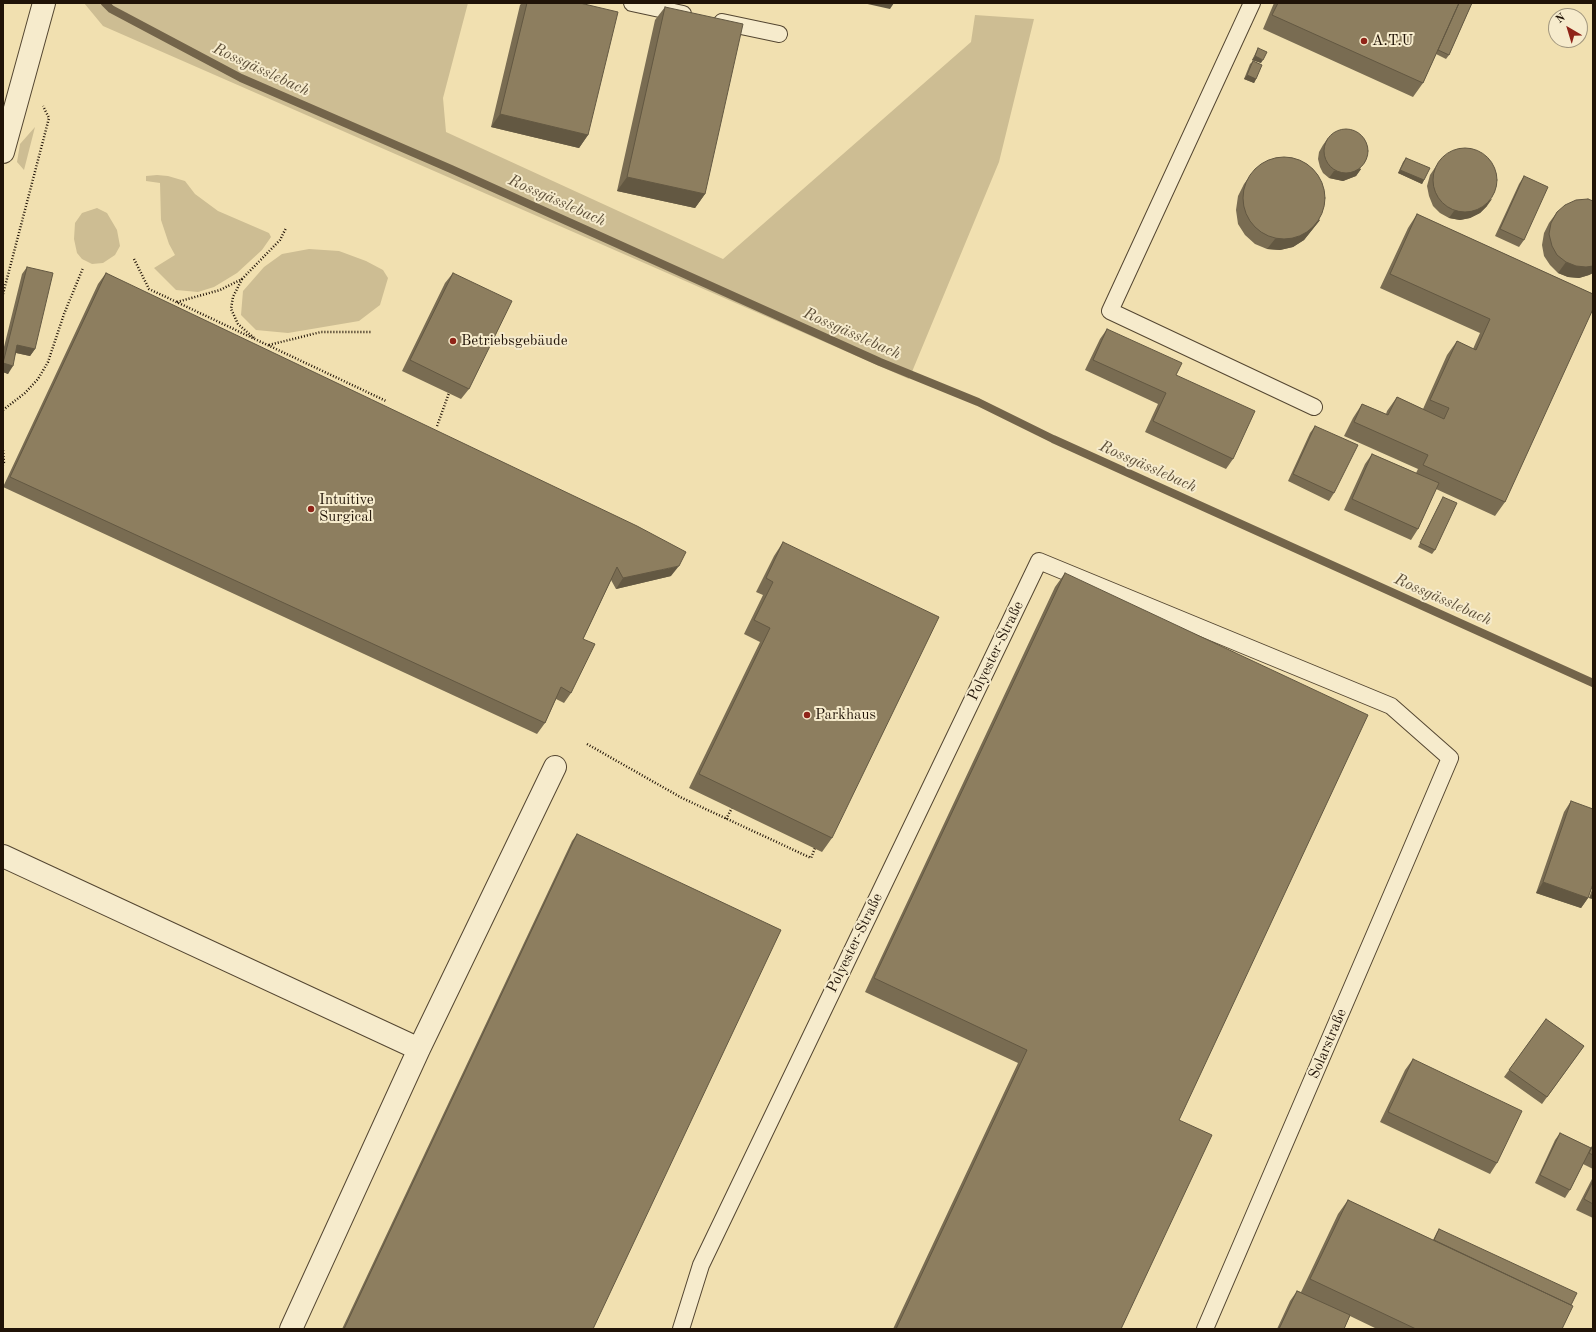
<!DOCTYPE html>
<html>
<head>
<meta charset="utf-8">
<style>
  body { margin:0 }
  #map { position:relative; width:1596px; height:1332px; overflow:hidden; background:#f1e0b0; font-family:"Old Standard TT",serif }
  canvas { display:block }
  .frame { position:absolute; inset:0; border:4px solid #201307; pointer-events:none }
  .north { position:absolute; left:1548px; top:8px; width:40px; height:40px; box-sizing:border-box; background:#f6ebcc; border:1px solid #a0957d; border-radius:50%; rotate:322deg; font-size:11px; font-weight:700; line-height:16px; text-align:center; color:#201307 }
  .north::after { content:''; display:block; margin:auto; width:14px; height:18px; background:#8f2418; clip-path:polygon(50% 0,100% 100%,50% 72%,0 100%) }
</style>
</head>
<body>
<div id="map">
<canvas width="1596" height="1332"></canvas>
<div class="frame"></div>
<div class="north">N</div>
</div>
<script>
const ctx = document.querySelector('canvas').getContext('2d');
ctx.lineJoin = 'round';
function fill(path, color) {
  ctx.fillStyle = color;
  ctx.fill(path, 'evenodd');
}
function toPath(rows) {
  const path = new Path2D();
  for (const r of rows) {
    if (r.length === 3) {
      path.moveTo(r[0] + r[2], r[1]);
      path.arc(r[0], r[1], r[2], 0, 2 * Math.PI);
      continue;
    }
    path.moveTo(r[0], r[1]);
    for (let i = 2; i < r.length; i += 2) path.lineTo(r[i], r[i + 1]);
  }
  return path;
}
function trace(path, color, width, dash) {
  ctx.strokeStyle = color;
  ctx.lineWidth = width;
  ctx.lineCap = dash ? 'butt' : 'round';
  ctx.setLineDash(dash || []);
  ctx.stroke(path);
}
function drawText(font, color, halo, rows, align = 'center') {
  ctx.font = font + ' "Old Standard TT",serif';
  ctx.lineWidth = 4;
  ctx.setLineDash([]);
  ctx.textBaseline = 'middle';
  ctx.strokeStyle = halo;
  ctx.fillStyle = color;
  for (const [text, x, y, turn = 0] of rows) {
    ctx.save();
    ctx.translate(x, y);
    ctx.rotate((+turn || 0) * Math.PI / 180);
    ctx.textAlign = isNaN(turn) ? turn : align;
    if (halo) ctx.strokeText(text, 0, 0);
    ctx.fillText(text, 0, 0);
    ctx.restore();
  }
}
fill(toPath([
  [84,3,468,3,443,98,446,132,723,259,971,42,975,15,1034,19,999,162,909,379,103,26],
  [35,127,24,170,17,162,20,144],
  [157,175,168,176,185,181,195,194,218,211,269,233,271,237,262,250,237,273,214,287,198,292,176,290,154,268,175,255,169,244,161,220,160,183,146,181,146,176],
  [97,208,107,213,117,230,120,246,115,255,103,263,92,264,82,259,77,253,74,239,75,223,82,213],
  [309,249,339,251,366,261,383,270,388,278,380,305,359,321,288,333,256,330,241,315,243,291,264,267,282,254]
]), '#cdbd93');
trace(toPath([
  [105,3,111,9,241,78,451,169,880,362,978,402,1053,439,1593,683]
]), '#73644a', 8);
const service = toPath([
  [632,3,683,14],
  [1252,3,1110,311,1314,407],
  [722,22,779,34],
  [681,1329,701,1265,1039,561,1391,706,1450,758,1404,866,1205,1329]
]);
const minor = toPath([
  [3,152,44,3],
  [3,856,419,1049],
  [291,1329,419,1049,555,767]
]);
trace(service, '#544631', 18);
trace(minor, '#544631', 24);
trace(toPath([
  [134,259,149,289,386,401],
  [242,279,233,297,231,309,238,324,254,338],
  [3,294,49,118,43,106],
  [177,302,220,290,242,279,280,240,286,228],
  [269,345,321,332,371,332],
  [3,410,25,393,38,379,48,362,64,314,83,268],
  [437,426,449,393],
  [3,450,4,462,3,465],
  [587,744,682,798,811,858,815,848],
  [726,819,732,808]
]), '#201307', 2.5, [1, 2]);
trace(service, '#f6ebcc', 16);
trace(minor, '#f6ebcc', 22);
fill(toPath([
  [522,3,580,3,588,135,579,148,491,127,520,5],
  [1274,3,1472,3,1449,55,1446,59,1436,54,1423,83,1413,97,1263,29],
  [665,7,705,194,695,208,617,191,655,20],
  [1258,48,1261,63,1252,60],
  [1253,61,1256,79,1254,83,1244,79,1250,64],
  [1328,138,1361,169,1356,176,1343,181,1329,178,1323,173,1320,167,1318,159,1319,152,1323,145],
  [1406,158,1424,180,1422,184,1398,173,1403,162],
  [1441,159,1487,206,1480,213,1470,218,1460,220,1449,218,1440,213,1433,206,1429,196,1427,186,1430,175],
  [1252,173,1320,220,1304,240,1293,247,1280,250,1267,249,1255,244,1245,235,1238,224,1236,210,1238,196,1244,184],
  [1524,176,1524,240,1519,247,1495,236,1519,184],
  [1593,201,1593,273,1589,275,1579,278,1568,277,1558,273,1550,265,1544,256,1542,245,1544,233,1549,223,1557,212],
  [1417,214,1593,294,1505,502,1495,516,1436,489,1418,529,1411,540,1344,510,1365,464,1372,454,1416,473,1418,469,1344,436,1353,418,1362,404,1386,414,1387,411,1397,397,1423,409,1447,355,1457,341,1473,349,1480,333,1380,288,1408,228],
  [27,267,35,349,30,356,16,353,8,374,3,372,3,351,22,274],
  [106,273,671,576,616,589,611,580,583,639,571,693,564,703,556,699,545,723,537,734,3,487,98,284],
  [453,273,469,389,461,399,402,371,445,283],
  [1107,329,1176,375,1233,459,1226,469,1145,432,1158,404,1085,370,1100,339],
  [1315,426,1334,493,1329,501,1288,481,1310,433],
  [1443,497,1435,550,1432,554,1418,547],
  [783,542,832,838,822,852,689,788,760,642,744,634,763,595,756,592,774,556],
  [1065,573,1179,1120,1121,1329,893,1329,1018,1063,865,992,1055,587],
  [1571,801,1588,898,1581,908,1536,893,1564,812],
  [577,834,593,1329,342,1329,572,841],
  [1593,887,1593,899,1589,898],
  [1546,1019,1584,1046,1542,1104,1504,1077],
  [1413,1059,1497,1163,1490,1174,1380,1122,1405,1070],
  [1560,1133,1591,1148,1593,1145,1593,1169,1583,1164,1570,1190,1565,1198,1535,1183,1555,1140],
  [1593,1177,1593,1218,1576,1210],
  [1348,1200,1433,1240,1437,1232,1439,1229,1571,1305,1562,1329,1377,1329,1350,1316,1344,1329,1277,1329,1290,1301,1297,1291,1301,1292,1338,1214]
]), '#796c52');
fill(toPath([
  [863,3,894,3,890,9],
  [1255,56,1263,60,1261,63,1252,60],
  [1247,75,1256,79,1254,83,1244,79],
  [500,114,588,135,579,148,491,127],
  [1361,169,1356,176,1343,181,1329,178,1334,171],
  [1400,170,1424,180,1422,184,1398,173],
  [627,177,705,194,695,208,617,191],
  [1492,199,1487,206,1480,213,1470,218,1460,220,1449,218,1454,211],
  [1320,220,1304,240,1293,247,1280,250,1267,249,1275,239],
  [1566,262,1593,266,1593,273,1589,275,1579,278,1568,277,1558,273],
  [17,345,35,349,30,356,12,352],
  [3,363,13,366,8,374,3,372],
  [679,566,671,576,616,589,623,578],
  [1543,882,1588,898,1581,908,1536,893],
  [1593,893,1593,899,1589,898]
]), '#635842');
const building = toPath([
  [527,3,580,3,618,12,588,135,500,114,527,3],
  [1278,3,1459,3,1423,83,1272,15,1278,3],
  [1459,3,1472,3,1449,55,1438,50,1459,3],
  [665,7,743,24,705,194,627,177,665,7],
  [1258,48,1267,52,1263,60,1255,56,1258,48],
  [1253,61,1262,65,1256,79,1247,75,1253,61],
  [1346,151,22],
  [1465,180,32],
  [1284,198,41],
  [1406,158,1430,168,1424,180,1400,170,1406,158],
  [1524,176,1548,187,1524,240,1500,229,1524,176],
  [1588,199,1593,201,1593,266,1586,267,1576,266,1566,262,1557,255,1552,246,1549,234,1551,223,1557,212,1565,205,1576,200,1588,199],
  [1417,214,1593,294,1593,309,1505,502,1423,465,1428,455,1354,422,1362,404,1388,415,1397,397,1444,419,1449,408,1430,400,1457,341,1476,350,1490,319,1390,274,1417,214],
  [27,267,53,273,35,349,17,345,13,366,3,363,27,267],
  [106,273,637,526,686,552,679,566,623,578,617,567,583,639,595,644,571,693,561,687,545,723,10,477,106,273],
  [453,273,512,301,469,389,410,360,453,273],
  [1107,329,1182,363,1176,375,1255,411,1233,459,1153,421,1166,393,1093,360,1107,329],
  [1315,426,1358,445,1334,493,1293,474,1315,426],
  [1372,454,1439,483,1418,529,1352,499,1372,454],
  [1443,497,1457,503,1435,550,1420,543,1443,497],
  [783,542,939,617,832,838,699,774,770,628,754,620,773,582,766,578,783,542],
  [1065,573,1368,715,1179,1120,1212,1135,1121,1329,896,1329,1027,1050,874,978,1065,573],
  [1571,801,1593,809,1593,884,1588,898,1543,882,1571,801],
  [577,834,781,930,593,1329,344,1329,577,834],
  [1546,1019,1584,1046,1547,1097,1509,1070,1546,1019],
  [1413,1059,1522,1111,1497,1163,1388,1112,1413,1059],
  [1560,1133,1591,1148,1570,1190,1540,1175,1560,1133],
  [1593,1145,1593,1155,1589,1153,1593,1145],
  [1593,1181,1593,1204,1584,1199,1593,1181],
  [1348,1200,1573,1306,1562,1329,1416,1329,1310,1279,1348,1200],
  [1439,1229,1577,1293,1571,1305,1434,1240,1439,1229],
  [1297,1291,1350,1315,1344,1329,1279,1329,1297,1291]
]);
fill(building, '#8d7e5f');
trace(building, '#635842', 1);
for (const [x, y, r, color] of [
  [1364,41,4,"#8f2418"],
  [453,341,4,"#8f2418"],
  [311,509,4,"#8f2418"],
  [807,715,4,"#8f2418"]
]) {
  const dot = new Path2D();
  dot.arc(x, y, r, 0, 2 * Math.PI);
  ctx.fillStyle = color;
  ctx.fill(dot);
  trace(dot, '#f6ebcc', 1.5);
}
drawText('15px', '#201307', '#f6ebcc', [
  ["A.T.U",1372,41],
  ["Betriebsgebäude",461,341],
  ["Intuitive",319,500],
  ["Surgical",319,517],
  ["Parkhaus",815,715]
], 'left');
drawText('15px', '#201307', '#f6ebcc', [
  ["Polyester-Straße",996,651,-64],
  ["Polyester-Straße",855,943,-64],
  ["Solarstraße",1328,1044,-67]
]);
drawText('italic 16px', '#5e5039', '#f6ebcc', [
  ["Rossgässlebach",261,70,25],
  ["Rossgässlebach",557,201,24],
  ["Rossgässlebach",852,334,24],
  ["Rossgässlebach",1148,467,24],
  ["Rossgässlebach",1443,600,24]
]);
</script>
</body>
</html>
